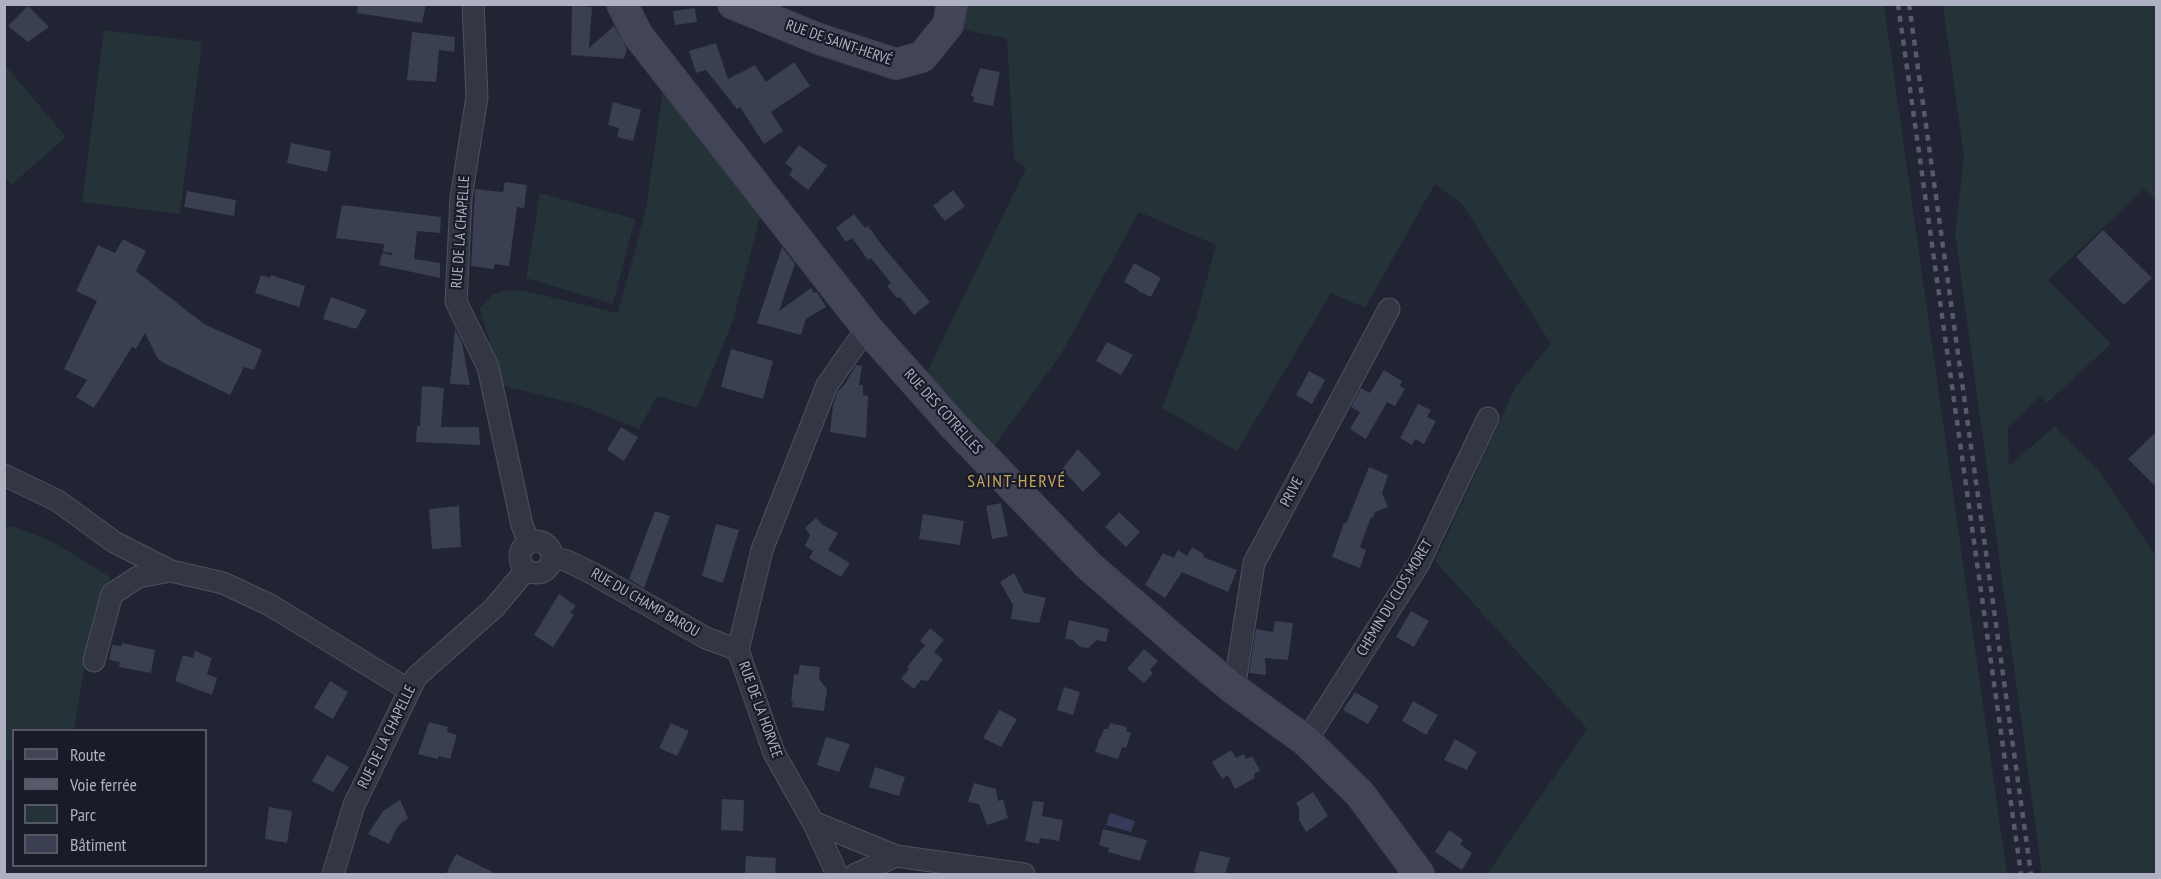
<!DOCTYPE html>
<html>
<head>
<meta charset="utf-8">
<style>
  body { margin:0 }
  #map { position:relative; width:2161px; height:879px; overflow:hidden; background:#202433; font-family:"PT Sans Narrow",sans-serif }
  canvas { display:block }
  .frame { position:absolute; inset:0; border:6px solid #adb1c1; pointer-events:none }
  .legend { position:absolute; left:12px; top:729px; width:195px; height:138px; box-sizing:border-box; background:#191c28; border:2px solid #545865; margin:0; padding:8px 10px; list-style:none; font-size:18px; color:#adb1c1 }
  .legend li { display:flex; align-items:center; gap:12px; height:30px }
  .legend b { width:30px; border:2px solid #545865 }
</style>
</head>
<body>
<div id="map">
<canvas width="2161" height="879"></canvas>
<div class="frame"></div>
<ul class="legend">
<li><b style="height:8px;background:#424557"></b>Route</li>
<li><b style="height:8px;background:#565a6b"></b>Voie ferrée</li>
<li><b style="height:16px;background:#253237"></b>Parc</li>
<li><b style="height:16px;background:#3a3f51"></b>Bâtiment</li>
</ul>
</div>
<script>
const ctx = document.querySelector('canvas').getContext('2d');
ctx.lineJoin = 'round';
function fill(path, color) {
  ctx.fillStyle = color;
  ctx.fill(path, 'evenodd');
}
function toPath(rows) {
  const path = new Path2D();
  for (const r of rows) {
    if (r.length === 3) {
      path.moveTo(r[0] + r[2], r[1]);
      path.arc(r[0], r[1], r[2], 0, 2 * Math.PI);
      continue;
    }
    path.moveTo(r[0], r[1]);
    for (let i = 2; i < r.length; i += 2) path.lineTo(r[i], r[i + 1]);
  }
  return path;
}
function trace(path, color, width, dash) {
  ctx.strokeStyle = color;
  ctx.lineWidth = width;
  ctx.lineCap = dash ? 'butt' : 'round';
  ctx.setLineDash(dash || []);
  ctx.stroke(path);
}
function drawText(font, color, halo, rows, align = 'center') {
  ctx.font = font + ' "PT Sans Narrow",sans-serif';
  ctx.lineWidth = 4.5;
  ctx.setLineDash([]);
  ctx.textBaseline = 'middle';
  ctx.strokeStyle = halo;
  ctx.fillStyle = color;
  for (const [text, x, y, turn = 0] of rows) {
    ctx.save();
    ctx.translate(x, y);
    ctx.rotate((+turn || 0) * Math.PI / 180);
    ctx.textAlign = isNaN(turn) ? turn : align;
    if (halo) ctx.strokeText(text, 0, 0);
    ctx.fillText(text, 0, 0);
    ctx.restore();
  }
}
fill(toPath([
  [965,5,1884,5,2007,874,1487,874,1587,729,1435,561,1516,386,1551,344,1462,204,1435,184,1365,308,1331,293,1237,451,1162,408,1196,319,1216,245,1139,212,1061,354,995,445,926,374,1026,168,1014,159,1007,39,961,29],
  [1943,5,2156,5,2156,201,2144,189,2048,280,2111,344,2047,403,2040,397,2008,427,2009,466,2055,426,2098,470,2156,556,2156,874,2042,874,1955,233,1964,157],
  [104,30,202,42,180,214,82,202],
  [5,65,66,137,11,185,5,177],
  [663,90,761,214,732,323,697,408,657,396,639,429,580,405,501,385,480,308,492,295,508,290,525,291,618,313,646,209],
  [540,193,635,219,613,304,526,278],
  [12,526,51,541,110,577,89,640,74,730,14,730,13,759,5,760,4,527]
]), '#253237');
fill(toPath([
  [1110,813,1135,821,1131,832,1106,825]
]), '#353c59');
fill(toPath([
  [358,4,426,4,422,23,357,13],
  [572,5,592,7,589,48,614,26,627,49,624,59,571,55],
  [28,6,49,27,28,42,8,26],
  [695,8,697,22,675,25,673,11],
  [412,32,455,37,454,52,439,50,436,82,407,80],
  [716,43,728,79,755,65,766,82,794,62,810,86,771,112,783,131,764,144,740,107,737,109,706,70,696,73,689,51],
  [980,68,1000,72,993,106,973,102,974,97,971,96],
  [613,102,641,110,633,141,617,137,619,128,608,125],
  [291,143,331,151,327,172,287,163],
  [799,145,827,166,808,190,789,175,793,169,785,163],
  [505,182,527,185,524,208,517,207,509,266,495,264,493,269,471,266,475,189,503,192],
  [953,190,965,206,945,221,933,206],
  [187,191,236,200,234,216,184,207],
  [342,205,441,217,440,233,417,231,414,259,440,263,440,278,379,265,382,253,392,255,393,253,383,252,384,244,336,238],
  [854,214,865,228,868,226,884,248,930,302,914,315,900,297,897,298,887,286,891,283,871,258,868,260,852,238,846,242,836,228],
  [2103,230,2152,278,2124,305,2076,257],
  [123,239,146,251,136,271,204,324,262,350,254,370,244,367,230,395,162,362,158,359,145,333,136,349,132,347,94,408,76,397,87,380,64,369,97,301,76,291,98,245,115,253],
  [782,247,795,264,779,311,811,288,814,293,817,292,826,307,806,319,801,335,757,323],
  [1134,263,1161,278,1151,297,1138,291,1138,290,1124,282],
  [261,275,270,278,271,275,305,286,299,307,255,293],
  [331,297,367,310,356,329,323,319],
  [455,329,462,343,470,385,450,384],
  [1107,342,1133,355,1121,375,1096,361],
  [731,349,773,361,763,399,721,387],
  [856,365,862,366,859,385,863,385,863,395,868,396,866,438,830,432,833,405,838,391,845,384],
  [1384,370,1402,381,1400,386,1405,389,1395,406,1387,402,1366,439,1350,429,1360,412,1351,407,1361,388,1370,393],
  [1309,371,1325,380,1312,404,1296,395],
  [422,386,444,388,441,427,479,427,480,445,416,442,417,426,420,426],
  [1418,404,1431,410,1427,417,1436,421,1424,444,1415,439,1412,445,1400,438],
  [621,427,638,437,624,461,607,450],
  [2157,431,2157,488,2128,459],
  [1078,449,1101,474,1083,492,1062,469],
  [1369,467,1388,475,1382,493,1388,507,1375,512,1373,518,1371,517,1360,547,1366,550,1360,568,1332,557,1344,523,1346,524],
  [1001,503,1008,536,992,539,986,506],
  [459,506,461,547,432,549,429,509],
  [655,511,670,516,644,588,629,579],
  [1119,512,1140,532,1126,547,1105,527],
  [923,514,964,521,960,545,919,539],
  [816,518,823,525,838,533,828,550,850,563,841,577,809,558,813,551,805,546,810,535,805,528],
  [716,524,739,530,723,583,702,576],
  [1192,547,1204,554,1203,557,1237,570,1228,592,1182,572,1165,598,1145,585,1163,553,1174,558,1178,550,1187,556],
  [1014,573,1024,593,1046,598,1039,623,1011,619,1013,605,1000,582],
  [559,594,576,606,570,613,574,615,553,647,534,635],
  [1411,611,1429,621,1414,647,1396,637],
  [1069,620,1109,629,1106,642,1097,640,1088,648,1080,647,1073,640,1065,639],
  [1275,621,1293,623,1288,660,1265,658,1266,675,1249,673,1256,629,1273,632],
  [930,628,944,640,934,652,943,659,928,681,921,680,914,689,901,679,909,669,907,667,925,645,920,641],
  [122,643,155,650,151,673,119,667,120,662,109,660,112,645,121,646],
  [1144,649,1158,661,1150,670,1153,673,1144,683,1127,669],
  [195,651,212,658,207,674,217,678,212,695,175,681,183,655,193,658],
  [800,665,820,667,819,679,827,689,824,711,792,707,793,702,791,701,794,674,798,675],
  [330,681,348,692,333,719,314,708],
  [1064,687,1080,692,1073,715,1057,710],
  [1355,692,1379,706,1368,724,1343,710],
  [1413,701,1438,715,1426,735,1402,721],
  [999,710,1017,719,1001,747,983,738],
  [429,722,448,727,447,732,457,735,450,759,439,756,438,759,418,754],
  [671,723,689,731,677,756,659,748],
  [1110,723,1127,727,1126,731,1131,733,1126,748,1122,747,1118,759,1095,752,1100,737,1101,738,1104,729,1108,729],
  [826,737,850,744,839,772,817,765],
  [1455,739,1477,752,1467,770,1444,760],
  [1231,750,1236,758,1244,754,1246,759,1252,756,1260,770,1254,774,1255,778,1235,789,1228,775,1222,779,1212,762],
  [327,755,349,767,333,792,312,781],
  [875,767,905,777,899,796,869,787],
  [974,783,996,789,998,801,1003,799,1008,818,987,825,979,804,968,802],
  [1313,792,1327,814,1327,817,1306,832,1299,820,1299,808,1296,803],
  [722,799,744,800,743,831,721,830],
  [400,800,408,818,398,826,389,844,368,834,383,811],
  [1033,801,1044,802,1042,816,1063,820,1059,841,1040,838,1039,844,1025,841],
  [269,807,292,811,287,843,265,839],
  [1103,829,1147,840,1140,861,1108,852,1109,848,1099,845],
  [1449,830,1463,840,1460,844,1472,853,1462,870,1435,852],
  [1200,851,1230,858,1225,874,1202,874,1194,872],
  [456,854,497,874,446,874],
  [746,856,776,858,775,874,745,874]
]), '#3a3f51');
const street = toPath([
  [473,4,477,97,461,198,456,302,488,367,522,525,529,542],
  [867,328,827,385,762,550,738,650,774,753,813,822,896,856,1024,874],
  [4,475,58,501,114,542,171,571,223,583,270,605,409,690],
  [536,557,16],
  [552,557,567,561,590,572,706,638,738,650],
  [94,661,112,594,138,577,171,571],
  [1234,689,1254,563,1389,309],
  [1306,741,1418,565,1488,418],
  [813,822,837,874],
  [333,874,354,805,416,677,494,608,526,570],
  [856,874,896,856]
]);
const secondary = toPath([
  [622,4,637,34,867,328,954,426,1089,566,1190,653,1234,689,1306,741,1360,794,1419,874],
  [733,4,819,39,896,64,922,57,948,25,952,4]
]);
trace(street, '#4e515f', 23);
trace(secondary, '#3d404e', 32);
trace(street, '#333744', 21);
trace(secondary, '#424557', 30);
trace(toPath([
  [1898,4,2021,874],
  [1909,4,2031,874]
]), '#565a6b', 4.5, [6, 6]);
drawText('15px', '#adb1c1', '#191c28', [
  ["RUE DE SAINT-HERVÉ",839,43,19],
  ["RUE DE LA CHAPELLE",461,232,-86],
  ["RUE DES COTRELLES",943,412,48],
  ["PRIVE",1292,492,-62],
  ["CHEMIN DU CLOS MORET",1395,598,-59],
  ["RUE DU CHAMP BAROU",645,603,30],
  ["RUE DE LA HORVEE",760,710,70],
  ["RUE DE LA CHAPELLE",387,737,-64]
]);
ctx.letterSpacing = '1.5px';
drawText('18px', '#c9a461', '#191c28', [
  ["SAINT-HERVÉ",1017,482]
]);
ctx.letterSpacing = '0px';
</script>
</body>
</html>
